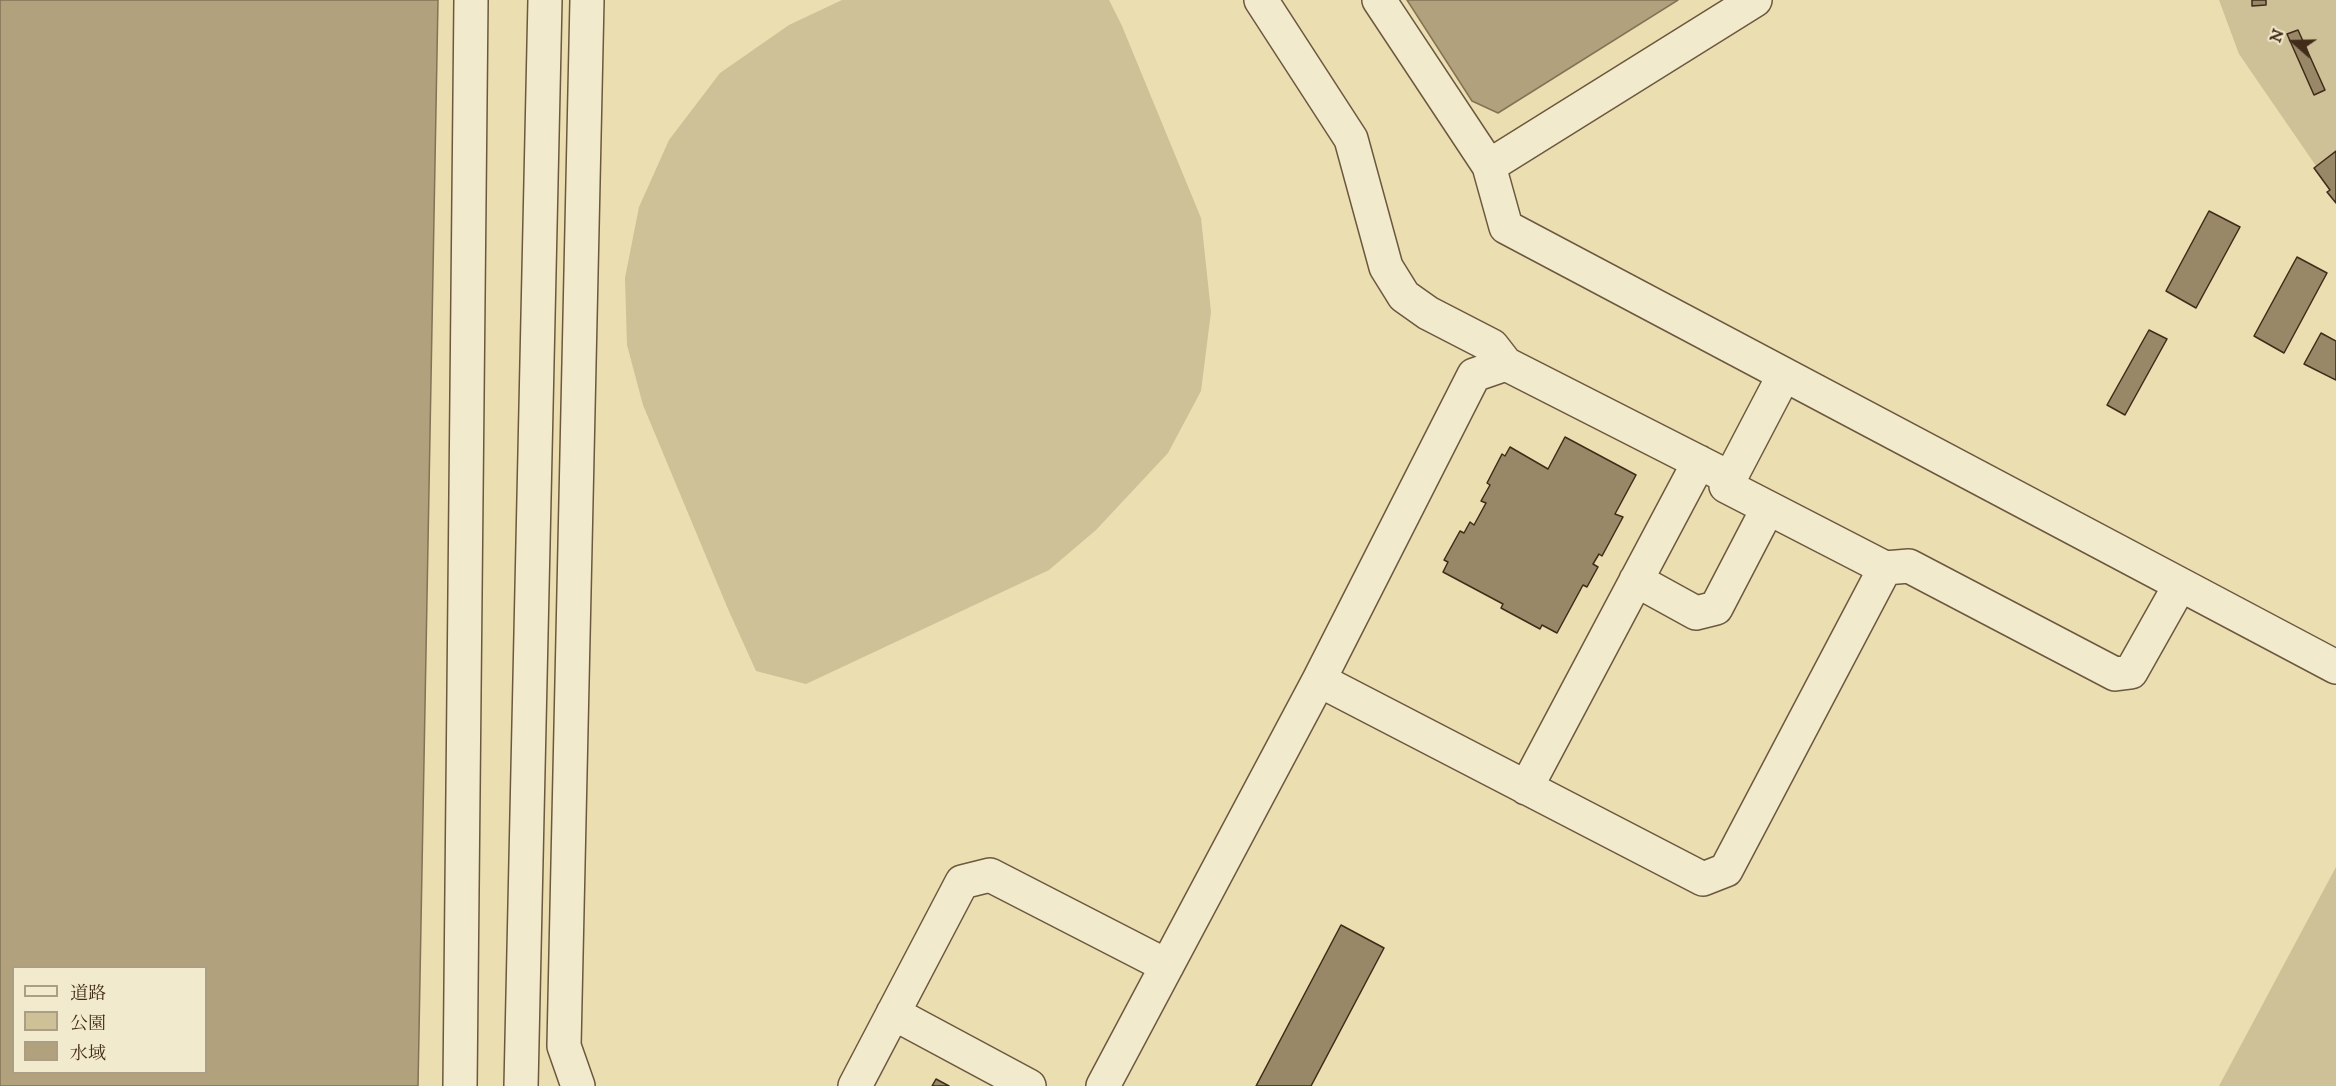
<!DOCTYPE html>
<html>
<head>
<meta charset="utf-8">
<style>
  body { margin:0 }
  #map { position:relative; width:2336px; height:1086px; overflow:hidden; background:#ebdeb1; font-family:"IM FELL DW Pica","Noto Serif JP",serif }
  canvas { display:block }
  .legend { position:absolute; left:12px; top:966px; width:195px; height:108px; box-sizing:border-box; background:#f2eacc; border:2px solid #ab9e84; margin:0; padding:8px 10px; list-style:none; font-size:18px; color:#412b19 }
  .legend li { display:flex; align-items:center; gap:12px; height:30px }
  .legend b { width:30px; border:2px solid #ab9e84 }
  .north { position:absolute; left:2264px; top:12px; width:60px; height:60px; -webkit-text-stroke:4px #f2eacc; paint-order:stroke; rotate:290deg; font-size:16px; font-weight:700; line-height:24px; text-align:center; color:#412b19 }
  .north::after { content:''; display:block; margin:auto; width:21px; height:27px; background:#412b19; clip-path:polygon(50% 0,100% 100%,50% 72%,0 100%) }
</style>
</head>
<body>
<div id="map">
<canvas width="2336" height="1086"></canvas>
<ul class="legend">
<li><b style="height:8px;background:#f2eacc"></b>道路</li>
<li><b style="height:16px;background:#cec097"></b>公園</li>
<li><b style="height:16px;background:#b1a17d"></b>水域</li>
</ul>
<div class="north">N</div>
</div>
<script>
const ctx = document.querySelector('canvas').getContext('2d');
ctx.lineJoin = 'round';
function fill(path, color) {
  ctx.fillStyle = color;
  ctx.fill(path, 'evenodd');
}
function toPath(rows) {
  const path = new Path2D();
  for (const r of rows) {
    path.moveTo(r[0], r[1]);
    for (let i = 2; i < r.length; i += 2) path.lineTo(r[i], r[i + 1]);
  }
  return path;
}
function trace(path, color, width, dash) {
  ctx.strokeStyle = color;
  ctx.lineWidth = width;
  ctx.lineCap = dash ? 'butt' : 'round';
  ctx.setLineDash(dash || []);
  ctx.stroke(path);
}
fill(toPath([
  [842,0,1109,0,1122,26,1201,218,1211,312,1201,391,1168,453,1096,530,1049,570,806,684,756,671,728,609,643,405,627,345,625,278,639,207,669,140,720,73,789,25],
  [2219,0,2336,0,2336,195,2239,54],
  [2336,867,2336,1086,2219,1086]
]), '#cec097');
const water = toPath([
  [0,0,438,0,418,1086,0,1086,0,0],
  [14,968,206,968,206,1072,14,1072,14,968],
  [1407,0,1678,0,1498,113,1472,101,1407,0]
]);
fill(water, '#b1a17d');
trace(water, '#847255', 1.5);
const building = toPath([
  [2252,0,2266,0,2266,5,2252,6,2252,0],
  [2298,30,2325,90,2314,95,2287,34,2298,30],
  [2336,151,2336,203,2327,192,2330,190,2314,168,2336,151],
  [2209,211,2240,227,2196,308,2166,291,2209,211],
  [2297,257,2327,273,2284,353,2254,336,2297,257],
  [2149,330,2167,339,2125,415,2107,405,2149,330],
  [2321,333,2336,341,2336,380,2304,364,2321,333],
  [1565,437,1636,475,1615,514,1623,517,1602,556,1599,554,1593,564,1598,567,1587,587,1583,585,1557,633,1542,625,1540,629,1501,608,1503,604,1443,572,1448,562,1444,560,1460,531,1464,533,1470,522,1474,525,1486,503,1481,501,1490,485,1487,483,1502,454,1505,456,1510,447,1548,469,1565,437],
  [1341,925,1384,948,1311,1086,1256,1086,1341,925],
  [936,1079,949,1086,932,1086,936,1079]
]);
fill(building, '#998868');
trace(building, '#412b19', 1.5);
const minor = toPath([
  [1261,0,1351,139,1386,267,1404,296,1428,313,1492,346,1506,364,1730,478],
  [1379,0,1489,166,1506,227,2336,667],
  [1489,166,1755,0],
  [1885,568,1909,566,2115,674,2131,672,2180,585],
  [1636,580,1696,613,1716,608,1768,508],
  [1319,680,1474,375,1506,364],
  [1526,788,1699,462],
  [893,1013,1029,1086],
  [460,1086,471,0],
  [521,1086,545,0],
  [578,1086,564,1046,587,0],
  [855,1086,962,882,990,875,1167,966],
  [1103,1086,1319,680,1703,879,1726,870,1885,568,1726,486,1784,375]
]);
trace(minor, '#6c583f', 36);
trace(minor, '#f2eacc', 33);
</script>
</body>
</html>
